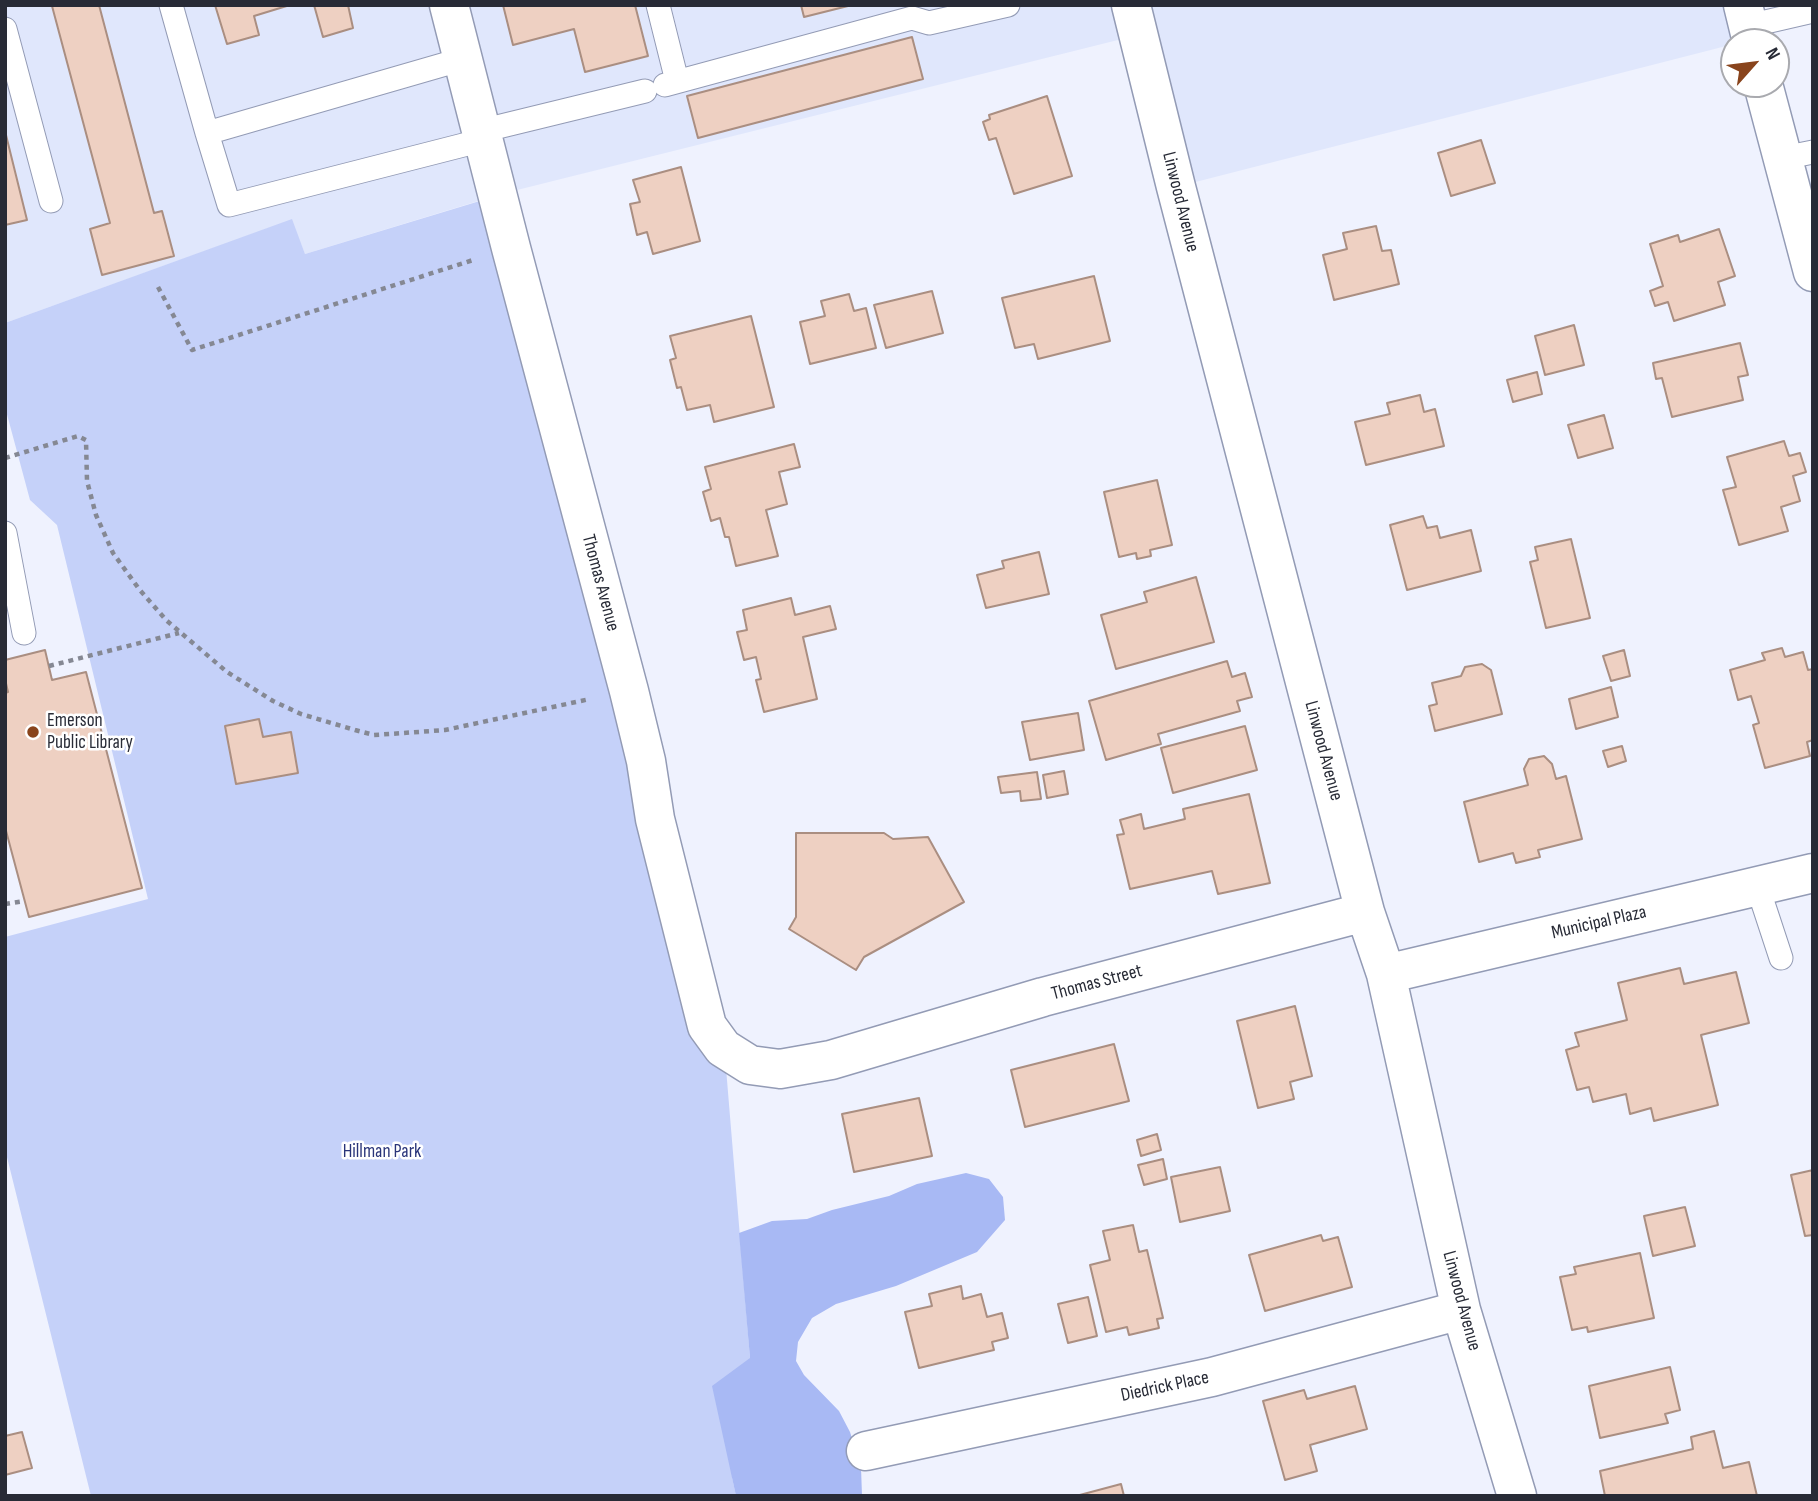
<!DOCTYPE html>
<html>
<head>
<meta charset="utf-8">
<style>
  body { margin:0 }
  #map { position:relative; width:1818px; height:1501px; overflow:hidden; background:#eff2fe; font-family:"Sofia Sans Condensed",sans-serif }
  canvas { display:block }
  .frame { position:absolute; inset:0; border:7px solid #282b36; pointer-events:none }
  .north { position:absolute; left:1720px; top:28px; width:70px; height:70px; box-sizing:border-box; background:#fff; border:2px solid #a9aaaf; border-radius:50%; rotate:62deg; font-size:19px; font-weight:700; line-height:28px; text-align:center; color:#282b36 }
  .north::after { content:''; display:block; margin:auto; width:24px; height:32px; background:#89441c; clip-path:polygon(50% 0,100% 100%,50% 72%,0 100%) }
</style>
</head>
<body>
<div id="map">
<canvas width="1818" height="1501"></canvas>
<div class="frame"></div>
<div class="north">N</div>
</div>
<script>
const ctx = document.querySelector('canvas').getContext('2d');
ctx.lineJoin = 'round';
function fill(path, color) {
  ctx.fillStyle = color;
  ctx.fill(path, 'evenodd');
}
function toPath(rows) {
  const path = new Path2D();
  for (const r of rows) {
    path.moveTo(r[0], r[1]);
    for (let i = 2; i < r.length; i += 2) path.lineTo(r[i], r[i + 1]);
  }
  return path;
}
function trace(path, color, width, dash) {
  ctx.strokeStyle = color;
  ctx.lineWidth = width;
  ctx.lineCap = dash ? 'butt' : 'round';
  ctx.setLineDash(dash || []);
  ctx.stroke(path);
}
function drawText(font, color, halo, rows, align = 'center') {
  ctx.font = font + ' "Sofia Sans Condensed",sans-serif';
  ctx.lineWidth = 5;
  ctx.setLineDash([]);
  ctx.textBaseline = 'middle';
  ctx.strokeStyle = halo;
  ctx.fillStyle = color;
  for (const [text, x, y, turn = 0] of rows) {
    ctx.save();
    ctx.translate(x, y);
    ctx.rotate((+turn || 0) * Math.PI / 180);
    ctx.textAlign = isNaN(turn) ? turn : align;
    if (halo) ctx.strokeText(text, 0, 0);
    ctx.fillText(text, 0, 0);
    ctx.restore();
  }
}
fill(toPath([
  [5,5,1743,5,1734,44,1176,187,1138,35,501,194,305,254,291,220,5,323]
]), '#e0e7fc');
fill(toPath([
  [493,197,725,1056,750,1358,732,1477,736,1496,91,1496,5,1149,5,937,148,899,57,525,30,500,5,407,5,323,292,219,305,254]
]), '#c5d1f9');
fill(toPath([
  [966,1173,989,1179,1003,1197,1005,1220,977,1252,896,1286,836,1304,812,1318,798,1342,796,1361,804,1375,839,1411,850,1432,861,1467,862,1496,736,1496,712,1386,750,1358,739,1233,772,1221,807,1219,832,1210,889,1196,917,1184]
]), '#a8b9f4');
const building = toPath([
  [56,5,99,5,154,213,162,211,174,256,102,275,90,229,110,223,52,6,56,5],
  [215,5,290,5,254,16,259,35,227,44,215,5],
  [314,5,348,5,353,28,323,37,314,5],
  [503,5,635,5,648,56,585,72,574,29,513,45,503,5],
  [801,5,852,5,804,17,801,5],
  [912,37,923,79,698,138,687,96,912,37],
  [1047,96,1072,176,1014,194,996,138,989,140,983,122,990,119,989,115,1047,96],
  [5,131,27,220,5,225,5,131],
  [1481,140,1495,183,1451,196,1438,153,1481,140],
  [681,167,700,241,653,254,647,232,637,235,630,204,640,202,633,180,681,167],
  [1376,226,1382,251,1391,250,1399,284,1334,300,1323,255,1347,249,1343,233,1376,226],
  [1719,229,1735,276,1718,282,1725,305,1674,321,1668,302,1655,306,1650,291,1663,286,1650,244,1678,235,1680,242,1719,229],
  [1094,276,1110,341,1038,359,1034,344,1015,348,1002,298,1094,276],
  [932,291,943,333,886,348,874,305,932,291],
  [849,294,854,311,866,308,876,348,810,364,800,322,825,316,821,301,849,294],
  [751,316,774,407,714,422,710,405,687,410,681,387,677,388,670,360,676,358,670,336,751,316],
  [1574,325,1584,365,1545,375,1535,336,1574,325],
  [1740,343,1748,375,1738,377,1743,400,1672,417,1662,378,1656,379,1653,363,1740,343],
  [1537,372,1542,394,1513,402,1507,380,1537,372],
  [1420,395,1424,412,1435,409,1444,446,1366,465,1355,422,1390,414,1387,403,1420,395],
  [1604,415,1613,448,1578,458,1568,425,1604,415],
  [1784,441,1789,456,1800,453,1806,472,1793,476,1800,501,1781,507,1788,531,1739,545,1723,490,1736,487,1727,457,1784,441],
  [794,444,800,467,779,472,787,504,766,510,778,556,736,566,729,537,725,537,720,518,711,521,703,492,711,489,705,467,794,444],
  [1157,480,1172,545,1150,550,1151,556,1137,559,1136,553,1119,557,1104,492,1157,480],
  [1423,516,1427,528,1437,526,1440,538,1471,530,1481,571,1407,590,1390,525,1423,516],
  [1571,539,1590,618,1546,628,1530,562,1538,560,1535,547,1571,539],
  [1039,552,1049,594,986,608,977,575,1004,568,1002,561,1039,552],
  [1196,577,1214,642,1116,669,1101,615,1147,602,1144,592,1196,577],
  [791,598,795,615,830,606,836,629,803,637,817,699,764,712,756,680,761,679,756,657,744,660,737,632,747,630,743,610,791,598],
  [1782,648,1785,657,1803,652,1808,670,1813,669,1813,740,1807,742,1810,756,1765,768,1753,725,1759,723,1751,696,1738,700,1730,670,1765,660,1762,653,1782,648],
  [45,650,52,680,86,672,142,888,29,917,5,827,5,693,8,692,5,679,5,660,45,650],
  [1624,650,1630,676,1611,681,1603,656,1624,650],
  [1227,661,1232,677,1245,673,1252,697,1237,701,1240,711,1158,734,1161,744,1106,760,1089,701,1227,661],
  [1482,664,1491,670,1502,714,1435,731,1429,706,1437,704,1432,683,1461,676,1465,667,1482,664],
  [1611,687,1618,717,1576,729,1569,699,1611,687],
  [1078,713,1084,750,1030,760,1022,722,1078,713],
  [259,719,263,737,291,732,298,773,236,784,225,726,259,719],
  [1245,726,1257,770,1173,793,1161,748,1245,726],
  [1622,746,1626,761,1608,767,1603,751,1622,746],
  [1544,756,1552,764,1556,779,1566,776,1582,839,1538,850,1540,857,1516,863,1513,853,1479,862,1464,802,1528,785,1524,769,1529,759,1544,756],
  [1064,771,1068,794,1047,798,1043,775,1064,771],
  [1037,772,1041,799,1021,801,1020,791,1001,793,998,777,1037,772],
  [1249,794,1270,883,1218,894,1212,871,1130,889,1117,835,1124,834,1120,820,1141,814,1144,829,1185,819,1183,809,1249,794],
  [796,833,884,833,893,839,928,837,964,902,864,957,856,970,789,929,796,917,796,833],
  [1680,968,1684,984,1736,972,1749,1023,1701,1035,1718,1105,1654,1121,1651,1108,1630,1114,1626,1094,1593,1102,1589,1087,1577,1090,1566,1050,1579,1046,1575,1033,1627,1020,1618,983,1680,968],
  [1295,1006,1312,1076,1290,1082,1294,1099,1258,1108,1237,1021,1295,1006],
  [1114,1044,1129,1101,1025,1127,1011,1070,1114,1044],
  [919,1098,932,1156,854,1172,842,1114,919,1098],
  [1157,1134,1161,1150,1141,1156,1137,1140,1157,1134],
  [1163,1159,1167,1179,1144,1185,1138,1165,1163,1159],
  [1220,1167,1230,1211,1180,1222,1171,1177,1220,1167],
  [1813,1170,1813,1235,1805,1236,1791,1175,1813,1170],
  [1685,1207,1695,1246,1653,1256,1644,1216,1685,1207],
  [1133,1225,1139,1252,1147,1250,1163,1318,1157,1319,1159,1328,1129,1335,1127,1327,1106,1332,1090,1265,1110,1260,1103,1231,1133,1225],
  [1321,1235,1323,1241,1338,1237,1352,1287,1265,1311,1249,1255,1321,1235],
  [1640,1253,1654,1318,1588,1332,1587,1327,1572,1330,1560,1277,1576,1274,1574,1267,1640,1253],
  [961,1286,963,1299,981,1294,987,1317,1002,1313,1008,1338,992,1342,994,1350,919,1368,905,1312,932,1306,929,1294,961,1286],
  [1088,1297,1097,1336,1068,1343,1058,1304,1088,1297],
  [1670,1367,1680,1410,1665,1414,1668,1423,1600,1438,1589,1386,1670,1367],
  [1355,1386,1367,1429,1310,1445,1317,1471,1285,1480,1263,1401,1304,1390,1307,1399,1355,1386],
  [1714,1431,1723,1468,1749,1462,1757,1496,1605,1496,1600,1471,1693,1449,1691,1437,1714,1431],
  [22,1432,32,1468,5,1475,5,1436,22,1432],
  [1121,1484,1124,1496,1076,1496,1121,1484]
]);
fill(building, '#eed0c2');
trace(building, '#aa8e81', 2);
const lane = toPath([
  [171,5,207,133],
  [658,5,677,81],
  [1748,26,1813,11],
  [5,29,51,201],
  [463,59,207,133,229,205,483,140],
  [665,85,912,18,929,23,1008,5],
  [481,131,645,91],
  [1783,158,1813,152],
  [5,533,24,633],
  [1757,885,1781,958]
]);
const street = toPath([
  [449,5,511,248,629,691,646,761,655,819,707,1026,723,1048,750,1065,780,1069,831,1060,1043,997,1365,912],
  [1131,5,1176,187,1365,912,1386,974,1461,1310,1517,1496],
  [1743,5,1752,42],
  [1763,84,1813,272],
  [1386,974,1813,873],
  [866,1451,1212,1377,1461,1310]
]);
trace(lane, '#939bb5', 25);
trace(street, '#939bb5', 41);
trace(toPath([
  [158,287,192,350,473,260],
  [5,458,78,436,86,440,87,481,96,515,113,553,139,589,166,620,227,672,273,701,301,714,355,730,374,735,390,734,445,730,590,699],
  [49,666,179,633],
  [5,904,24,901]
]), '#858893', 4.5, [5, 5]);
trace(lane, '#fff', 23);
trace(street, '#fff', 38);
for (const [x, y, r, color] of [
  [33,732,7,"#89441c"]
]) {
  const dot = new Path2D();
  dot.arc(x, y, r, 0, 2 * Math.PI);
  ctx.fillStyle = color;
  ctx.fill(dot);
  trace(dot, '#fff', 2.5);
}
drawText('19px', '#282b36', '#fff', [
  ["Linwood Avenue",1180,202,76],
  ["Thomas Avenue",600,583,75],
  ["Linwood Avenue",1323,751,75],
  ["Municipal Plaza",1599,923,-13],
  ["Thomas Street",1097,983,-15],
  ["Linwood Avenue",1461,1301,75],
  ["Diedrick Place",1165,1387,-12]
]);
drawText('19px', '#282b36', '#fff', [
  ["Emerson",47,721],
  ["Public Library",47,743]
], 'left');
drawText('19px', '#293479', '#fff', [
  ["Hillman Park",382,1152]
]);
</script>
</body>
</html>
